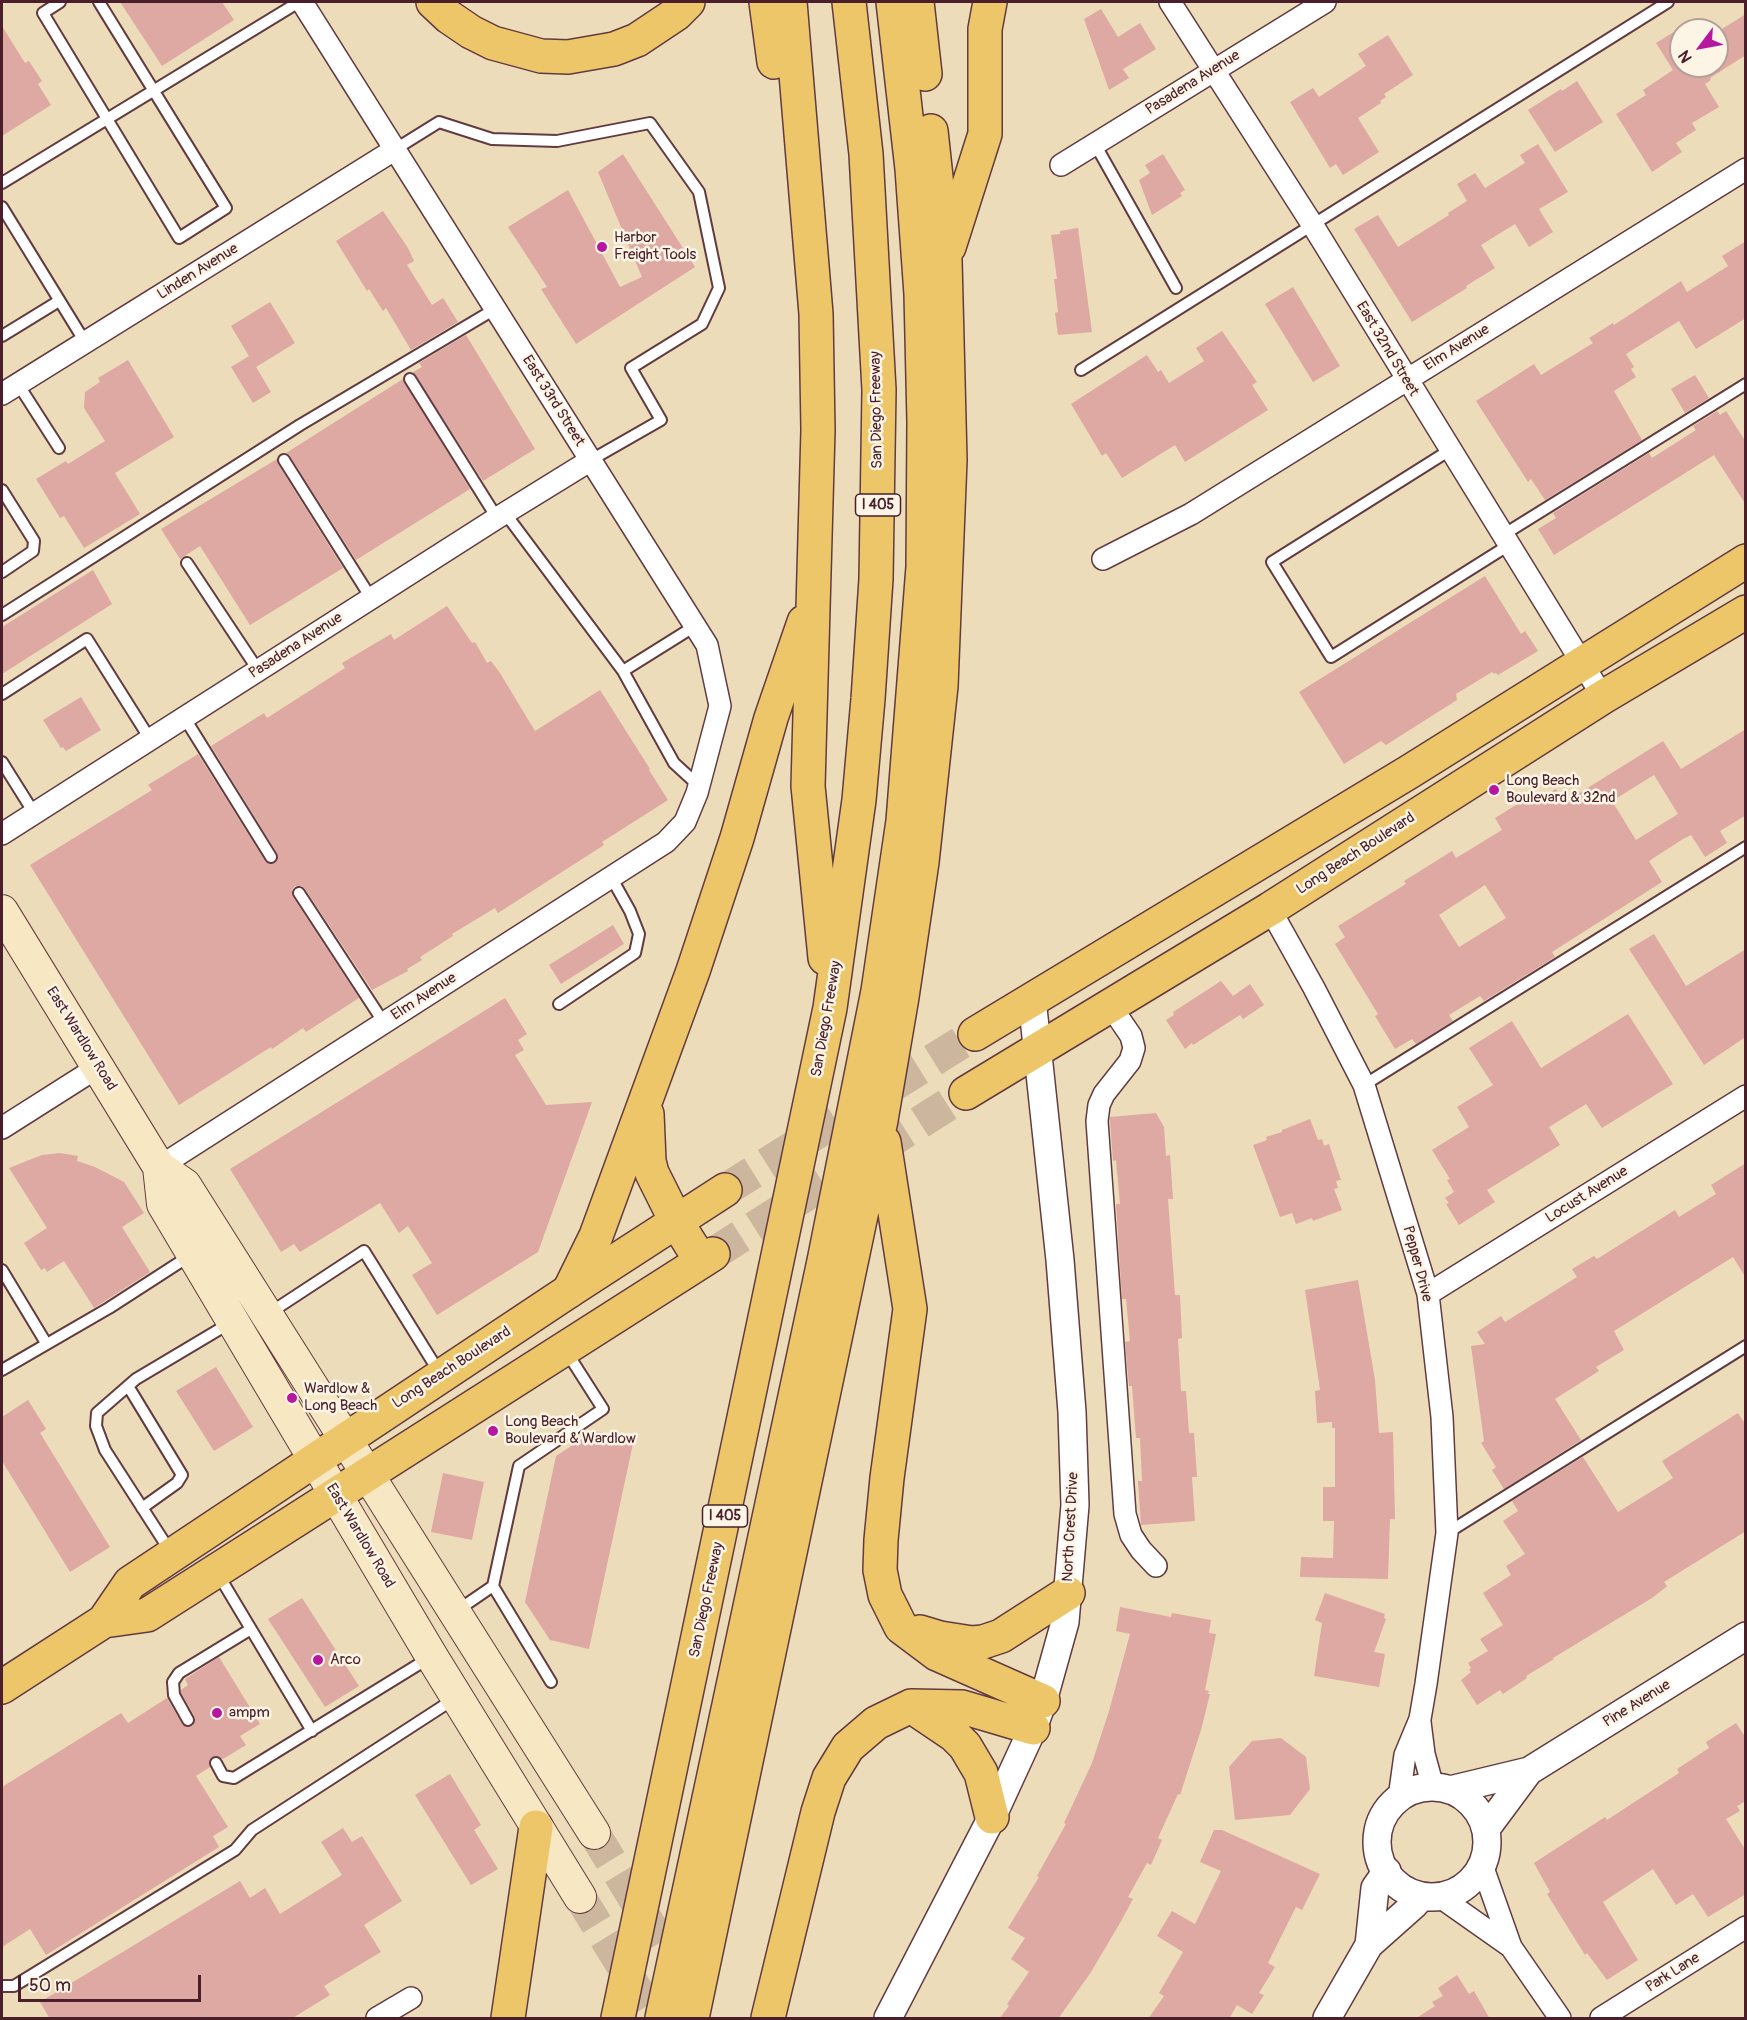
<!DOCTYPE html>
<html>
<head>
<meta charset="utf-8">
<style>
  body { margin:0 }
  #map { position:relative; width:1747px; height:2020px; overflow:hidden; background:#eddcba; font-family:Pangolin,sans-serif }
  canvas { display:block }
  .frame { position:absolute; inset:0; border:3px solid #4a1f2b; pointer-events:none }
  .north { position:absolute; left:1669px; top:18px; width:60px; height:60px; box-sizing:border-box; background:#fcf5e5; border:2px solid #b59f9b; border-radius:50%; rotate:238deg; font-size:16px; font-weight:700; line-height:24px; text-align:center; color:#4a1f2b }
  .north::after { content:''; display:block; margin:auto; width:21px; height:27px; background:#b5179e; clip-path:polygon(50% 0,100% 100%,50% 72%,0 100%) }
  .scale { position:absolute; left:18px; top:1975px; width:183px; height:27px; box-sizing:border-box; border:3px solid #4a1f2b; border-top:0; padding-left:8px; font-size:18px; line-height:21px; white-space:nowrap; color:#4a1f2b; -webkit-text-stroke:4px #fcf5e5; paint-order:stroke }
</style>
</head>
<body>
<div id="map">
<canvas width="1747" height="2020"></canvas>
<div class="frame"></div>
<div class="north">N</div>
<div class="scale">50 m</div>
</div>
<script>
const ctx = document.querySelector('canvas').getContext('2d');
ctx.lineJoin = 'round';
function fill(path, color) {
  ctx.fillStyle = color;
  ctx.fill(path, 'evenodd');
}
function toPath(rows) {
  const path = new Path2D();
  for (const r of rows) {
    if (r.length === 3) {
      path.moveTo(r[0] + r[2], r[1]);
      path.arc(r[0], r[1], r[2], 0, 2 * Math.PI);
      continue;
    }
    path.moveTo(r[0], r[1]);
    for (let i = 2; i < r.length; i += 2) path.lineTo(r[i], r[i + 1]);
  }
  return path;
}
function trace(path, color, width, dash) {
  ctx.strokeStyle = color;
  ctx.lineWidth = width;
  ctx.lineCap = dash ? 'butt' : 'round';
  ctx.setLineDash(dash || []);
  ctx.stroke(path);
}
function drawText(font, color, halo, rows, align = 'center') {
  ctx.font = font + ' Pangolin,sans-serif';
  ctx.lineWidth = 5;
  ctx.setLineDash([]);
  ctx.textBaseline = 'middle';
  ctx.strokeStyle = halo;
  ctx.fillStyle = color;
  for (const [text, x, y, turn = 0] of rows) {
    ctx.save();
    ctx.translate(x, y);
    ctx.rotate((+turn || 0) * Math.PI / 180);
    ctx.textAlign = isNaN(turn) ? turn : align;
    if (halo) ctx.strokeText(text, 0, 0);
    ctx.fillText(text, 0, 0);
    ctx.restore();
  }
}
fill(toPath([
  [120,2,222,2,234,20,162,66],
  [1101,9,1118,37,1140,23,1156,49,1123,69,1129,78,1109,90,1084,19],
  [1746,14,1746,55,1710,78,1711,80,1705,84,1719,107,1692,123,1696,130,1676,143,1682,152,1652,172,1616,114,1646,95,1643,90,1673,70,1656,43,1677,30,1681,34,1681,66,1717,66,1717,32],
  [2,26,25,63,29,61,42,81,38,84,51,105,2,136],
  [1388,35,1413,75,1384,94,1386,97,1380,101,1381,103,1358,118,1379,152,1343,175,1336,164,1330,168,1290,102,1313,88,1319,97,1366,66,1358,54],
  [1577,81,1603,122,1555,152,1528,110,1561,89,1562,91],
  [1538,144,1568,192,1539,209,1553,232,1529,247,1515,224,1481,245,1495,268,1466,286,1467,288,1412,322,1354,229,1378,215,1398,247,1449,215,1448,213,1467,201,1457,184,1475,173,1485,188,1525,163,1520,155],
  [623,154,695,267,576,344,541,289,547,287,508,227,568,190,620,287,642,277,598,172],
  [1163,154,1185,190,1180,193,1182,196,1152,215,1139,180,1150,173,1145,165],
  [383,211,408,248,414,261,407,265,432,305,443,298,458,322,411,350,386,308,383,311,369,289,367,291,336,241],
  [1078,228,1092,332,1058,335,1055,313,1058,312,1054,279,1057,279,1051,235,1060,234,1060,231],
  [1746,241,1746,318,1696,349,1679,321,1626,354,1634,367,1631,369,1636,377,1614,391,1642,440,1545,500,1531,479,1528,482,1476,401,1534,364,1541,375,1593,343,1589,338,1613,323,1614,325,1681,281,1687,292,1728,266,1722,256],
  [1293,287,1340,366,1313,382,1265,304],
  [270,302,295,343,256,367,271,392,253,403,231,367,249,356,231,326],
  [1222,331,1257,382,1252,385,1268,410,1185,462,1175,445,1122,478,1106,453,1102,456,1071,404,1147,355,1158,372,1161,370,1169,383,1204,361,1196,348],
  [466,335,535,449,483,481,413,372,422,367,419,363],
  [128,360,174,437,115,473,140,514,84,548,64,516,60,518,36,479,66,461,68,464,105,441,84,408,85,392,100,382,98,378],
  [1695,375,1709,398,1685,413,1671,389],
  [403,379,470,489,356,560,290,456,286,453],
  [1717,411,1720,415,1726,411,1746,442,1746,505,1714,455,1554,555,1538,529,1556,518,1553,513,1649,453,1652,458,1696,430,1693,426],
  [277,459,278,464,343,568,250,625,200,546,180,559,161,529],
  [93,570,112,604,2,674,2,627],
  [1485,576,1521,634,1525,631,1538,651,1498,675,1496,673,1494,674,1492,672,1456,694,1457,700,1408,731,1386,745,1381,741,1344,764,1299,692],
  [447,606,472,643,475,642,487,663,491,661,500,673,535,731,600,690,650,769,649,770,668,800,602,842,604,845,498,913,495,908,452,934,453,936,420,957,422,960,407,969,408,971,372,990,305,889,302,886,295,886,292,890,293,897,359,998,306,1032,303,1028,272,1049,271,1047,179,1105,30,865,152,790,148,785,198,754,265,861,271,864,275,863,278,857,277,853,211,746,264,713,267,718,345,668,342,663,391,634,394,640],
  [81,697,101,730,66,751,63,747,61,748,43,720],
  [1746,729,1746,815,1720,831,1727,843,1705,857,1691,835,1683,839,1649,861,1662,882,1552,952,1555,957,1484,1001,1480,996,1449,1015,1453,1021,1416,1044,1412,1039,1395,1049,1375,1016,1378,1014,1335,944,1345,937,1338,926,1406,884,1404,881,1452,851,1456,858,1502,830,1495,818,1532,795,1536,801,1556,789,1565,802,1663,741,1681,769],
  [1654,775,1678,814,1636,840,1612,801],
  [1485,885,1506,918,1459,947,1439,915],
  [613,925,624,944,561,984,549,965],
  [1654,934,1686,986,1746,949,1746,1032,1744,1038,1704,1065,1629,949],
  [1221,981,1233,996,1250,984,1264,1005,1243,1019,1240,1015,1193,1045,1192,1043,1185,1049,1166,1020,1174,1015,1173,1012],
  [505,998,527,1034,518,1040,524,1050,515,1055,546,1105,592,1102,538,1252,437,1315,412,1275,432,1263,408,1226,399,1233,380,1203,300,1252,294,1244,281,1252,230,1169],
  [1628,1014,1673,1084,1602,1128,1586,1104,1549,1127,1560,1145,1487,1190,1495,1202,1459,1225,1446,1204,1449,1203,1445,1198,1454,1192,1447,1180,1450,1179,1432,1150,1469,1127,1457,1107,1493,1085,1469,1048,1512,1021,1541,1068],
  [1156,1113,1164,1127,1166,1156,1170,1155,1173,1199,1168,1199,1175,1295,1180,1295,1182,1338,1178,1339,1181,1391,1186,1391,1189,1433,1194,1433,1197,1477,1192,1477,1195,1521,1141,1525,1138,1481,1142,1481,1140,1438,1136,1438,1132,1386,1129,1386,1125,1342,1130,1341,1126,1299,1122,1299,1116,1204,1120,1204,1116,1160,1113,1161,1110,1121,1110,1117],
  [1310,1119,1318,1140,1322,1139,1324,1146,1329,1144,1341,1180,1336,1181,1338,1188,1334,1189,1342,1210,1313,1221,1312,1218,1296,1224,1292,1213,1280,1217,1253,1145,1267,1140,1266,1137,1282,1132,1282,1130],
  [60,1153,78,1156,77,1161,95,1167,124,1182,144,1213,122,1227,150,1272,94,1308,64,1261,47,1272,45,1268,41,1270,24,1243,47,1228,9,1168,42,1155],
  [1746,1163,1746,1278,1733,1257,1614,1331,1624,1350,1596,1367,1599,1371,1555,1399,1581,1440,1504,1489,1492,1470,1496,1467,1481,1443,1484,1441,1471,1346,1485,1344,1477,1332,1501,1316,1505,1322,1577,1277,1572,1269,1594,1256,1597,1259,1675,1210,1679,1217,1716,1194,1711,1185],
  [1358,1280,1375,1380,1379,1433,1393,1432,1395,1519,1390,1519,1388,1579,1300,1577,1301,1557,1333,1558,1334,1521,1323,1521,1323,1487,1335,1487,1335,1428,1332,1428,1332,1422,1317,1423,1315,1391,1320,1390,1305,1290],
  [216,1367,253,1427,214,1451,176,1391],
  [28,1400,46,1429,40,1433,110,1547,70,1572,2,1461,2,1417],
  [1738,1413,1746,1425,1746,1531,1664,1582,1667,1586,1665,1588,1652,1598,1553,1658,1554,1659,1526,1676,1527,1678,1503,1694,1500,1690,1477,1705,1461,1680,1471,1672,1469,1670,1471,1668,1468,1663,1488,1651,1480,1639,1503,1625,1483,1593,1511,1575,1506,1566,1525,1554,1503,1521,1518,1511,1512,1501,1583,1457,1618,1512,1673,1478,1662,1461],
  [594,1431,634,1439,589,1649,550,1640,525,1602,556,1456],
  [443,1473,484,1482,472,1540,431,1532],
  [1325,1593,1385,1614,1384,1618,1386,1619,1374,1652,1385,1654,1379,1687,1314,1676,1322,1623,1315,1620],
  [302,1598,359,1686,325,1707,268,1619],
  [1120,1607,1171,1617,1172,1613,1211,1620,1209,1633,1216,1634,1205,1690,1209,1691,1208,1694,1210,1694,1201,1730,1180,1795,1178,1794,1158,1838,1162,1840,1151,1865,1147,1863,1128,1897,1133,1899,1120,1923,1091,1972,1058,2019,999,2019,1009,2006,1007,2004,1029,1972,1011,1959,1025,1938,1008,1928,1039,1877,1037,1876,1066,1824,1064,1823,1092,1763,1109,1711,1130,1634,1116,1631],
  [219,1657,260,1724,240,1736,246,1745,223,1759,217,1756,212,1757,209,1762,210,1767,196,1776,228,1827,213,1836,219,1847,46,1955,30,1929,2,1947,2,1787,121,1713,128,1723,167,1698,182,1724,187,1727,192,1726,195,1721,195,1717,181,1693,181,1690,188,1685,185,1679],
  [1736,1723,1746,1738,1746,1801,1737,1806,1740,1811,1726,1819,1746,1851,1746,1894,1708,1917,1693,1894,1676,1905,1653,1869,1603,1902,1638,1960,1607,1980,1587,1953,1585,1955,1547,1894,1550,1892,1534,1863,1605,1817,1607,1820,1679,1773,1677,1769,1709,1748,1706,1742],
  [1281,1738,1306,1757,1310,1789,1290,1815,1235,1820,1229,1767,1252,1741],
  [450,1774,481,1825,474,1830,498,1869,471,1885,415,1795],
  [343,1828,352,1842,362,1836,402,1901,364,1925,381,1952,324,1986,330,1995,291,2019,50,2019,40,2002,240,1881,250,1898,265,1888,280,1914,342,1875,321,1842],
  [1214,1830,1222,1830,1320,1874,1302,1910,1296,1907,1268,1963,1275,1967,1259,1993,1264,1995,1252,2014,1237,2005,1229,2019,1148,2019,1164,1996,1159,1993,1183,1952,1157,1936,1172,1911,1195,1924,1221,1871,1200,1862],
  [1457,1975,1469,1994,1474,1991,1490,2019,1415,2019,1435,2006,1432,2002,1443,1996,1438,1988]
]), '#dea8a3');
trace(toPath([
  [594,1833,683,1979],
  [580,1897,654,2018]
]), '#ccb69d', 32, [32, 16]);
trace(toPath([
  [725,1190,975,1034],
  [713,1254,966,1093]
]), '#ccb69d', 33, [33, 16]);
const service = toPath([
  [60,2,43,13,179,238,226,208,99,2],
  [1095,144,1176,288],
  [394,150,439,122,492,139,557,141,650,123,699,192,719,288,702,324,631,368,661,420,591,460],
  [2,183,299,2],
  [2,207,85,342],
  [2,336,59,301],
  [1081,370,1668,2],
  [410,379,497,518],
  [18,384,59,448],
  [1450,450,1272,562,1331,657,1509,545],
  [284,460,371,598],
  [2,490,34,541,33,551,2,572],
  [505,513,623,671,695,626],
  [1503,535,1746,384],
  [187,563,258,670],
  [2,615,300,425,495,309],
  [623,671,674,763,699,786],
  [2,694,87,639,150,739],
  [184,717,271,857],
  [2,762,34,813],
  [299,893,384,1023],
  [559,1004,635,953,639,934,630,911,611,877],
  [1364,1085,1746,847],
  [2,1270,46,1343],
  [268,1314,364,1251,439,1372],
  [2,1370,109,1308,191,1255],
  [128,1386,182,1475,177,1483,142,1508],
  [1447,1533,1746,1346],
  [170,1551,105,1450,96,1426,97,1413,136,1379,230,1323],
  [218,1574,312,1731],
  [458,1610,493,1586],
  [551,1682,493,1586,519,1466,603,1409,566,1351],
  [188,1720,174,1695,173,1682,179,1673,251,1629],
  [216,1763,223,1776,234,1778,429,1658],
  [2,1986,14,1986,235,1850,252,1830,454,1699]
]);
const minor = toPath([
  [1170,2,1312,224,1603,697],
  [1061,165,1325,2],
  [2,394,394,150],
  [1103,559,1191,514,1746,169],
  [2,834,497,518,591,460],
  [1270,909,1314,988,1364,1085,1428,1294,1442,1417,1447,1533,1426,1684,1420,1719,1405,1755,1399,1798],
  [1110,1005,1131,1036,1134,1048,1130,1061,1104,1094,1099,1105,1097,1121,1125,1514,1131,1535,1141,1550,1156,1566],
  [2,1128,98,1067],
  [159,1167,666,842,685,822,697,793,720,706,707,645,302,2],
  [1428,1294,1746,1096],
  [1420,1722,1424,1754,1433,1787],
  [1482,1865,1511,1947,1560,2018],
  [1440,1897,1511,1947],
  [377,2018,411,1998],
  [1601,2018,1746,1927]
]);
const tertiary = toPath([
  [1432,1842,55],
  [1450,1790,1529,1771,1746,1636],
  [1486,1829,1529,1771],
  [1369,1945,1375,1888,1387,1871],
  [888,2018,992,1817,1033,1728,1043,1701,1065,1622,1075,1505,1072,1412,1060,1260,1032,999],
  [1327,2018,1369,1945,1414,1905,1422,1896]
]);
const secondary = toPath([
  [2,911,159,1167,163,1204,432,1657,580,1897],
  [159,1167,185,1185,594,1833]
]);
const primary = toPath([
  [975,1034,1409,772,1746,561],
  [966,1093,1270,909,1603,697,1746,612],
  [104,1621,147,1615,713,1254],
  [2,1687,104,1621,130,1583,569,1291,725,1190]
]);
const motorway = toPath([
  [433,2,449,17,471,32,493,43,541,56,568,57,614,49,637,40,676,14,688,2],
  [766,2,774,62],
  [790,2,816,314,818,430,808,786,825,958],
  [917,2,925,74],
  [949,247,985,134,985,29,990,2],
  [647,1114,649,1161,652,1173,676,1221,701,1261],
  [884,1142,910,1309,887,1478,881,1540,880,1570,885,1595,901,1627,937,1654,1043,1701],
  [569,1291,596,1236,693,971,737,838,771,718,804,622],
  [920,1632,940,1638,972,1643,983,1642,1001,1636,1068,1593],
  [911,1706,954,1735,965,1746,981,1773,992,1817],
  [508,2018,536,1827],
  [618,2018,830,1008,859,800,868,699,876,579,879,390,866,154,849,2],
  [662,2018,824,1261,878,991,903,821,923,567,924,422,921,294,912,169,893,2],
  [692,2018,881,1120,902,997,922,862,941,686,950,460,945,260,931,131],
  [768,2018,818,1812,829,1778,848,1747,876,1723,911,1706,962,1707,1033,1728]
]);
trace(service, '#623b40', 14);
trace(minor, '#623b40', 24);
trace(tertiary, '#623b40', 30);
trace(secondary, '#623b40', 34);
trace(primary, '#623b40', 36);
trace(motorway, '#623b40', 36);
trace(service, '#fff', 10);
trace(minor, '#fff', 21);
trace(tertiary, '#fff', 27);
trace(secondary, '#f7e8c3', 32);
trace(primary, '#ecc669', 33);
trace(motorway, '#ecc669', 33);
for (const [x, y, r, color] of [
  [602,247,6,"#b5179e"],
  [1494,790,6,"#b5179e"],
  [292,1398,6,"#b5179e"],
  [493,1431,6,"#b5179e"],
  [318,1660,6,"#b5179e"],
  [217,1713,6,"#b5179e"]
]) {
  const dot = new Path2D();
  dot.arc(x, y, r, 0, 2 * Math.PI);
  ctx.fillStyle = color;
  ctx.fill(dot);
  trace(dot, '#fcf5e5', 2);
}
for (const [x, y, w] of [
  [878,505,45],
  [725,1516,45]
]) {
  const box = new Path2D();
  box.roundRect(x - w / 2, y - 11, w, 22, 4.5);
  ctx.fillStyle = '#fcf5e5';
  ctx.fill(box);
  trace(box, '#4a1f2b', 1.5);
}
drawText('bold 14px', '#4a1f2b', null, [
  ["I 405",878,505],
  ["I 405",725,1516]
]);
drawText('15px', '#4a1f2b', '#fcf5e5', [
  ["Pasadena Avenue",1193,83,-32],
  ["Linden Avenue",198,272,-32],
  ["Elm Avenue",1457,348,-32],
  ["East 32nd Street",1387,349,59],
  ["East 33rd Street",553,401,58],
  ["San Diego Freeway",877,410,-91],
  ["Pasadena Avenue",296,646,-33],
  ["Long Beach Boulevard",1356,854,-33],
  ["Elm Avenue",424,997,-33],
  ["San Diego Freeway",827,1019,-80],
  ["East Wardlow Road",81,1039,58],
  ["Locust Avenue",1587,1195,-32],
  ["Pepper Drive",1417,1264,75],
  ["Long Beach Boulevard",452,1368,-33],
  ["North Crest Drive",1071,1527,-87],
  ["East Wardlow Road",360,1536,59],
  ["San Diego Freeway",707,1600,-78],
  ["Pine Avenue",1637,1704,-32],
  ["Park Lane",1673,1973,-32]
]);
drawText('15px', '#4a1f2b', '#fcf5e5', [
  ["Harbor",614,238],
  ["Freight Tools",614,255],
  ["Long Beach",1506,781],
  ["Boulevard & 32nd",1506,798],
  ["Wardlow &",304,1389],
  ["Long Beach",304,1406],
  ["Long Beach",505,1422],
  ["Boulevard & Wardlow",505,1439],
  ["Arco",330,1660],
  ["ampm",229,1713]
], 'left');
</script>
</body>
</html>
